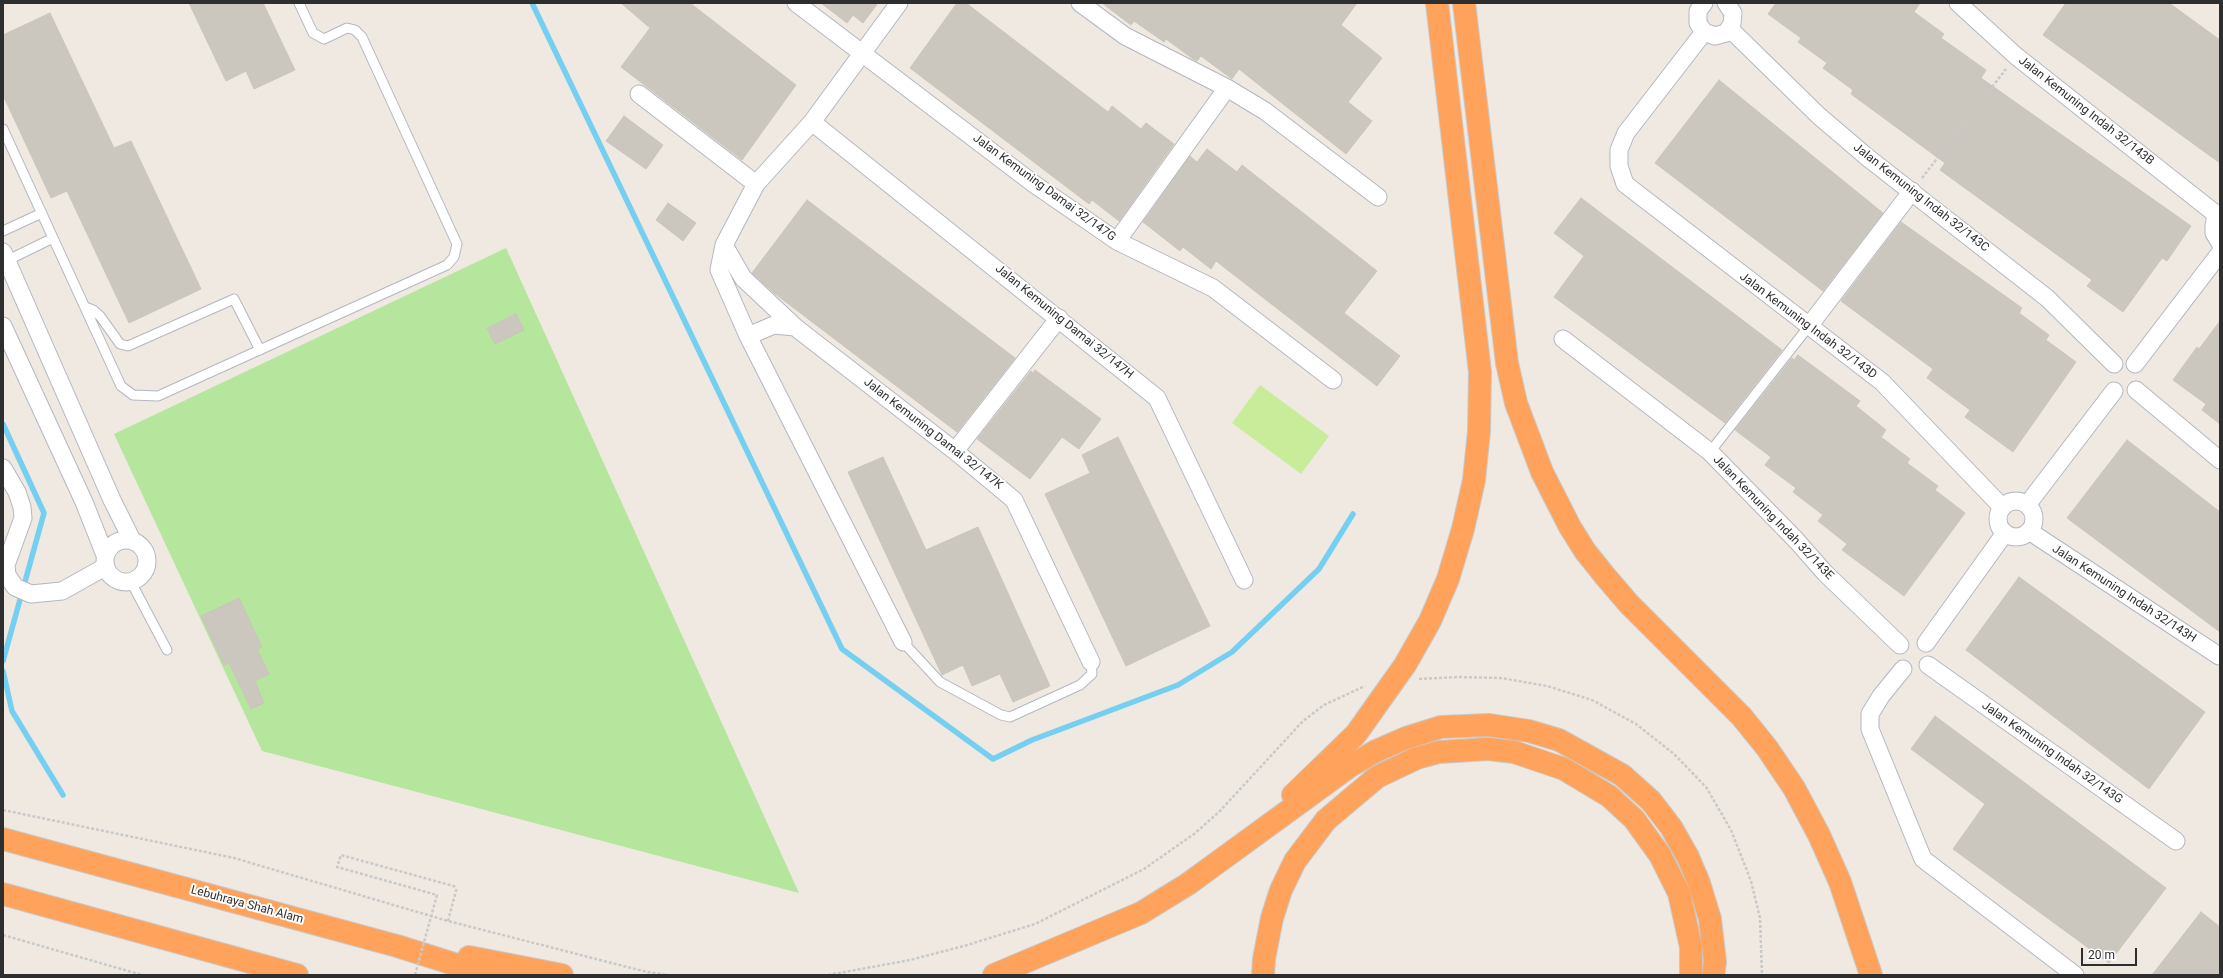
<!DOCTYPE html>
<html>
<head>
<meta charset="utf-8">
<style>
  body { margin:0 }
  #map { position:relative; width:2223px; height:978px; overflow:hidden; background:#efe9e1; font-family:Roboto,sans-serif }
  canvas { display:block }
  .frame { position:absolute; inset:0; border:4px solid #2e2e2e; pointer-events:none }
  .scale { position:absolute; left:2081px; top:948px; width:56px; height:18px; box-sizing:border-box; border:2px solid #2e2e2e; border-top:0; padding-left:5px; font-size:12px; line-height:14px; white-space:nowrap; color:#2e2e2e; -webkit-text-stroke:3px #fff; paint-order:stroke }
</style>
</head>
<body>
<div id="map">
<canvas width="2223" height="978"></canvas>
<div class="frame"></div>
<div class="scale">20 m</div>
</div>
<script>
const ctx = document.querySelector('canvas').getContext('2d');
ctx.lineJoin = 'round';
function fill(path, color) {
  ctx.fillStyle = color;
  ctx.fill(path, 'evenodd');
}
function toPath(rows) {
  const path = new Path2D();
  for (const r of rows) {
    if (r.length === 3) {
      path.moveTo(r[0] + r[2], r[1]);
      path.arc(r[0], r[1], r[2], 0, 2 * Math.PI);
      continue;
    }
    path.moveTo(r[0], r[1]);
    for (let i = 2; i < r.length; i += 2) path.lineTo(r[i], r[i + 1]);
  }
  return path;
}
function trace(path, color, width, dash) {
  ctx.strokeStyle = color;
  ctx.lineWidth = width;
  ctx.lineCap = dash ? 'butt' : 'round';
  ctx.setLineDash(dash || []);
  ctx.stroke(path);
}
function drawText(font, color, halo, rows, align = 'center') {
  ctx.font = font + ' Roboto,sans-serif';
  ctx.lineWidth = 4;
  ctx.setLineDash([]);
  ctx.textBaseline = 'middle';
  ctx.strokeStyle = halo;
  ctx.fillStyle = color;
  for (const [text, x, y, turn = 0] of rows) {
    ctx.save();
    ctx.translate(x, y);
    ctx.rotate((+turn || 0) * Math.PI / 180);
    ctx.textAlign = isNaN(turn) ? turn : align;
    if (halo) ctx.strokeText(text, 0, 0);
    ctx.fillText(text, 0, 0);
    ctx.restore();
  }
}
fill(toPath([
  [506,248,799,893,262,751,114,434]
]), '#b6e59e');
fill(toPath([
  [1260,385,1329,436,1301,474,1232,423]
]), '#c9ec9a');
trace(toPath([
  [532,3,842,649,993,759,1032,740,1178,685,1232,652,1319,569,1353,514],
  [3,424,44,513,3,661],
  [3,671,12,711,63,795]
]), '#75cff0', 5.5);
const building = toPath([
  [189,3,263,3,295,70,254,89,246,71,226,81,189,3],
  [621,3,690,3,796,85,742,160,621,67,650,28,621,3],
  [821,3,878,3,863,23,853,15,847,23,821,3],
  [957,3,966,3,1108,112,1112,106,1141,129,1146,123,1174,144,1119,221,1092,200,1089,204,910,68,957,3],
  [1102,3,1357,3,1341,25,1382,58,1348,102,1372,121,1346,154,1239,69,1232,79,1201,56,1197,61,1193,59,1166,39,1164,42,1134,21,1131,25,1102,3],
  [1776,3,1920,3,1914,12,1944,34,1941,38,1986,70,1981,78,2191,226,2167,261,2162,258,2123,312,2087,286,2092,280,1940,170,1945,163,1851,94,1853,90,1823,68,1827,63,1798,42,1801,38,1768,14,1776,3],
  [2066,3,2169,3,2220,40,2220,163,2043,35,2066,3],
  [50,13,114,148,131,141,201,289,129,323,67,191,51,198,3,95,3,35,50,13],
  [1719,80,1883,213,1823,291,1655,163,1719,80],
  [624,116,663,145,646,169,606,141,624,116],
  [1207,149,1237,172,1242,165,1377,271,1344,313,1400,356,1377,386,1216,261,1211,269,1183,247,1180,251,1143,222,1190,156,1197,162,1207,149],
  [1581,198,1782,350,1725,423,1554,297,1584,256,1554,233,1581,198],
  [807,200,1015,358,957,432,774,293,752,273,807,200],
  [668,203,696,223,683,241,656,220,668,203],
  [1901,222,2022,308,2019,313,2049,335,2046,340,2076,362,2013,452,1965,417,1970,410,1927,378,1933,369,1841,301,1901,222],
  [516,314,524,330,495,344,487,328,516,314],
  [2220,321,2220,424,2202,410,2206,404,2173,380,2197,347,2199,349,2220,321],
  [1798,355,1860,401,1856,406,1886,430,1881,437,1910,459,1907,463,1938,486,1935,490,1965,513,1904,596,1842,550,1847,544,1818,521,1823,515,1793,492,1796,488,1765,465,1771,457,1735,430,1792,358,1794,360,1798,355],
  [1035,370,1101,419,1079,449,1062,437,1030,479,977,439,1031,371,1033,373,1035,370],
  [1118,437,1210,626,1126,666,1045,494,1090,473,1082,455,1118,437],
  [2127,440,2220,512,2220,632,2067,518,2127,440],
  [883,457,926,550,978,527,1050,686,1013,702,1000,674,972,686,963,665,942,675,848,472,883,457],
  [2019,577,2205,712,2149,789,1966,650,2019,577],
  [239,598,262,647,257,649,269,674,255,681,264,703,251,709,229,663,224,665,201,616,239,598],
  [1935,716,2166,888,2109,963,1953,849,1985,804,1911,749,1935,716],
  [2201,912,2220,927,2220,975,2152,975,2201,912]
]);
fill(building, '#cbc7bf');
trace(building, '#cbc5ba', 1);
const lane = toPath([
  [3,129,121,386,133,395,158,396,447,265,454,257,457,244,362,37,355,30,347,28,324,39,313,33,299,3],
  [3,231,42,213],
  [4,262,53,238],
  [85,307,93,310,100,316,120,344,128,346,234,299,260,350],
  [1710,452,1809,326],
  [131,582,167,650],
  [903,642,940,682,1001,715,1010,717,1080,685,1092,674,1091,662]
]);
const street = toPath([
  [796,3,1034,184,1117,241,1213,288,1333,380],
  [899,3,812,122,756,184,724,245,719,270,748,336,903,642],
  [1080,3,1125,36,1227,88,1265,111,1378,197],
  [1704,3,1698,11,1698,23,1704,32,1715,36,1726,33,1732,24,1733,13,1726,3],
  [1958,3,2016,56,2217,215],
  [1730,29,1819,116,1867,157,2047,298,2114,364],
  [1704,32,1626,133,1619,150,1619,166,1625,184,1882,382,2002,507],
  [639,94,756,184],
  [812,122,1157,398,1244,580],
  [2220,213,2215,220,2214,226,2214,233,2220,243],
  [1117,241,1227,88],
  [724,245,743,278,795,327,955,451,1014,500,1091,662],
  [3,252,112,500,132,540],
  [3,326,84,502,105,555],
  [1809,326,1912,191],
  [748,336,774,325,795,327],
  [1563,339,1710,452,1796,540,1825,573,1900,645],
  [2135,364,2220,253],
  [2136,390,2220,460],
  [955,451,1059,318],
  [3,468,17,492,22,507,23,518,6,565,7,575,15,587,31,594,62,591,105,567],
  [2016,519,18],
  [2027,505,2114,391],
  [2029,531,2219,656],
  [126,561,21],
  [1926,643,2005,533],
  [1928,665,2176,841],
  [1903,669,1881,696,1870,714,1870,729,1923,859,2075,975]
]);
const highway = toPath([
  [1464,3,1507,363,1516,403,1542,472,1570,527,1585,551,1605,576,1629,604,1742,717,1767,748,1794,788,1819,835,1840,882,1871,975],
  [1293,795,1356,734,1405,665,1430,621,1448,579,1463,529,1474,480,1479,431,1480,372,1437,3],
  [3,839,397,946,489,975],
  [3,894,297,975],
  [469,957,562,975],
  [994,975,1141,913,1188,884,1350,766,1376,751,1406,738,1441,727,1489,725,1529,731,1559,740,1622,775,1651,801,1671,827,1688,857,1699,883,1710,919,1715,962,1713,975],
  [1263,975,1264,959,1272,918,1281,890,1295,861,1326,820,1377,777,1417,758,1439,752,1488,749,1514,752,1564,769,1609,796,1634,819,1660,855,1679,893,1691,947,1691,975]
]);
trace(lane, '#b4b7c1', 11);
trace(street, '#b4b7c1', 19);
trace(highway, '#c9c9c9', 24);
trace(toPath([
  [1922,178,2006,69],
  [1419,679,1457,677,1501,678,1547,686,1592,700,1636,724,1674,754,1706,787,1731,830,1751,881,1760,918,1762,975],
  [3,810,234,858,448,921,647,972,668,975],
  [448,921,457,887],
  [3,935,142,975],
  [828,975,910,960,964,946,1035,924,1144,869,1194,834,1219,812,1303,721,1324,705,1365,686]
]), '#c9c9c9', 2.5, [3, 2]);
trace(lane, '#fff', 9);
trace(street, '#fff', 17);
trace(highway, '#ffa35c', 22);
trace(toPath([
  [415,975,437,895,337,867,341,855,457,887]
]), '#c9c9c9', 2.5, [3, 2]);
drawText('12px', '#2e2e2e', '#fff', [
  ["Jalan Kemuning Indah 32/143B",2086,111,38],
  ["Jalan Kemuning Damai 32/147G",1044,188,36],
  ["Jalan Kemuning Indah 32/143C",1921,198,38],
  ["Jalan Kemuning Damai 32/147H",1064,322,39],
  ["Jalan Kemuning Indah 32/143D",1808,326,37],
  ["Jalan Kemuning Damai 32/147K",933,434,38],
  ["Jalan Kemuning Indah 32/143E",1773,518,46],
  ["Jalan Kemuning Indah 32/143H",2124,594,33],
  ["Jalan Kemuning Indah 32/143G",2052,753,35],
  ["Lebuhraya Shah Alam",247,905,15]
]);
</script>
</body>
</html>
